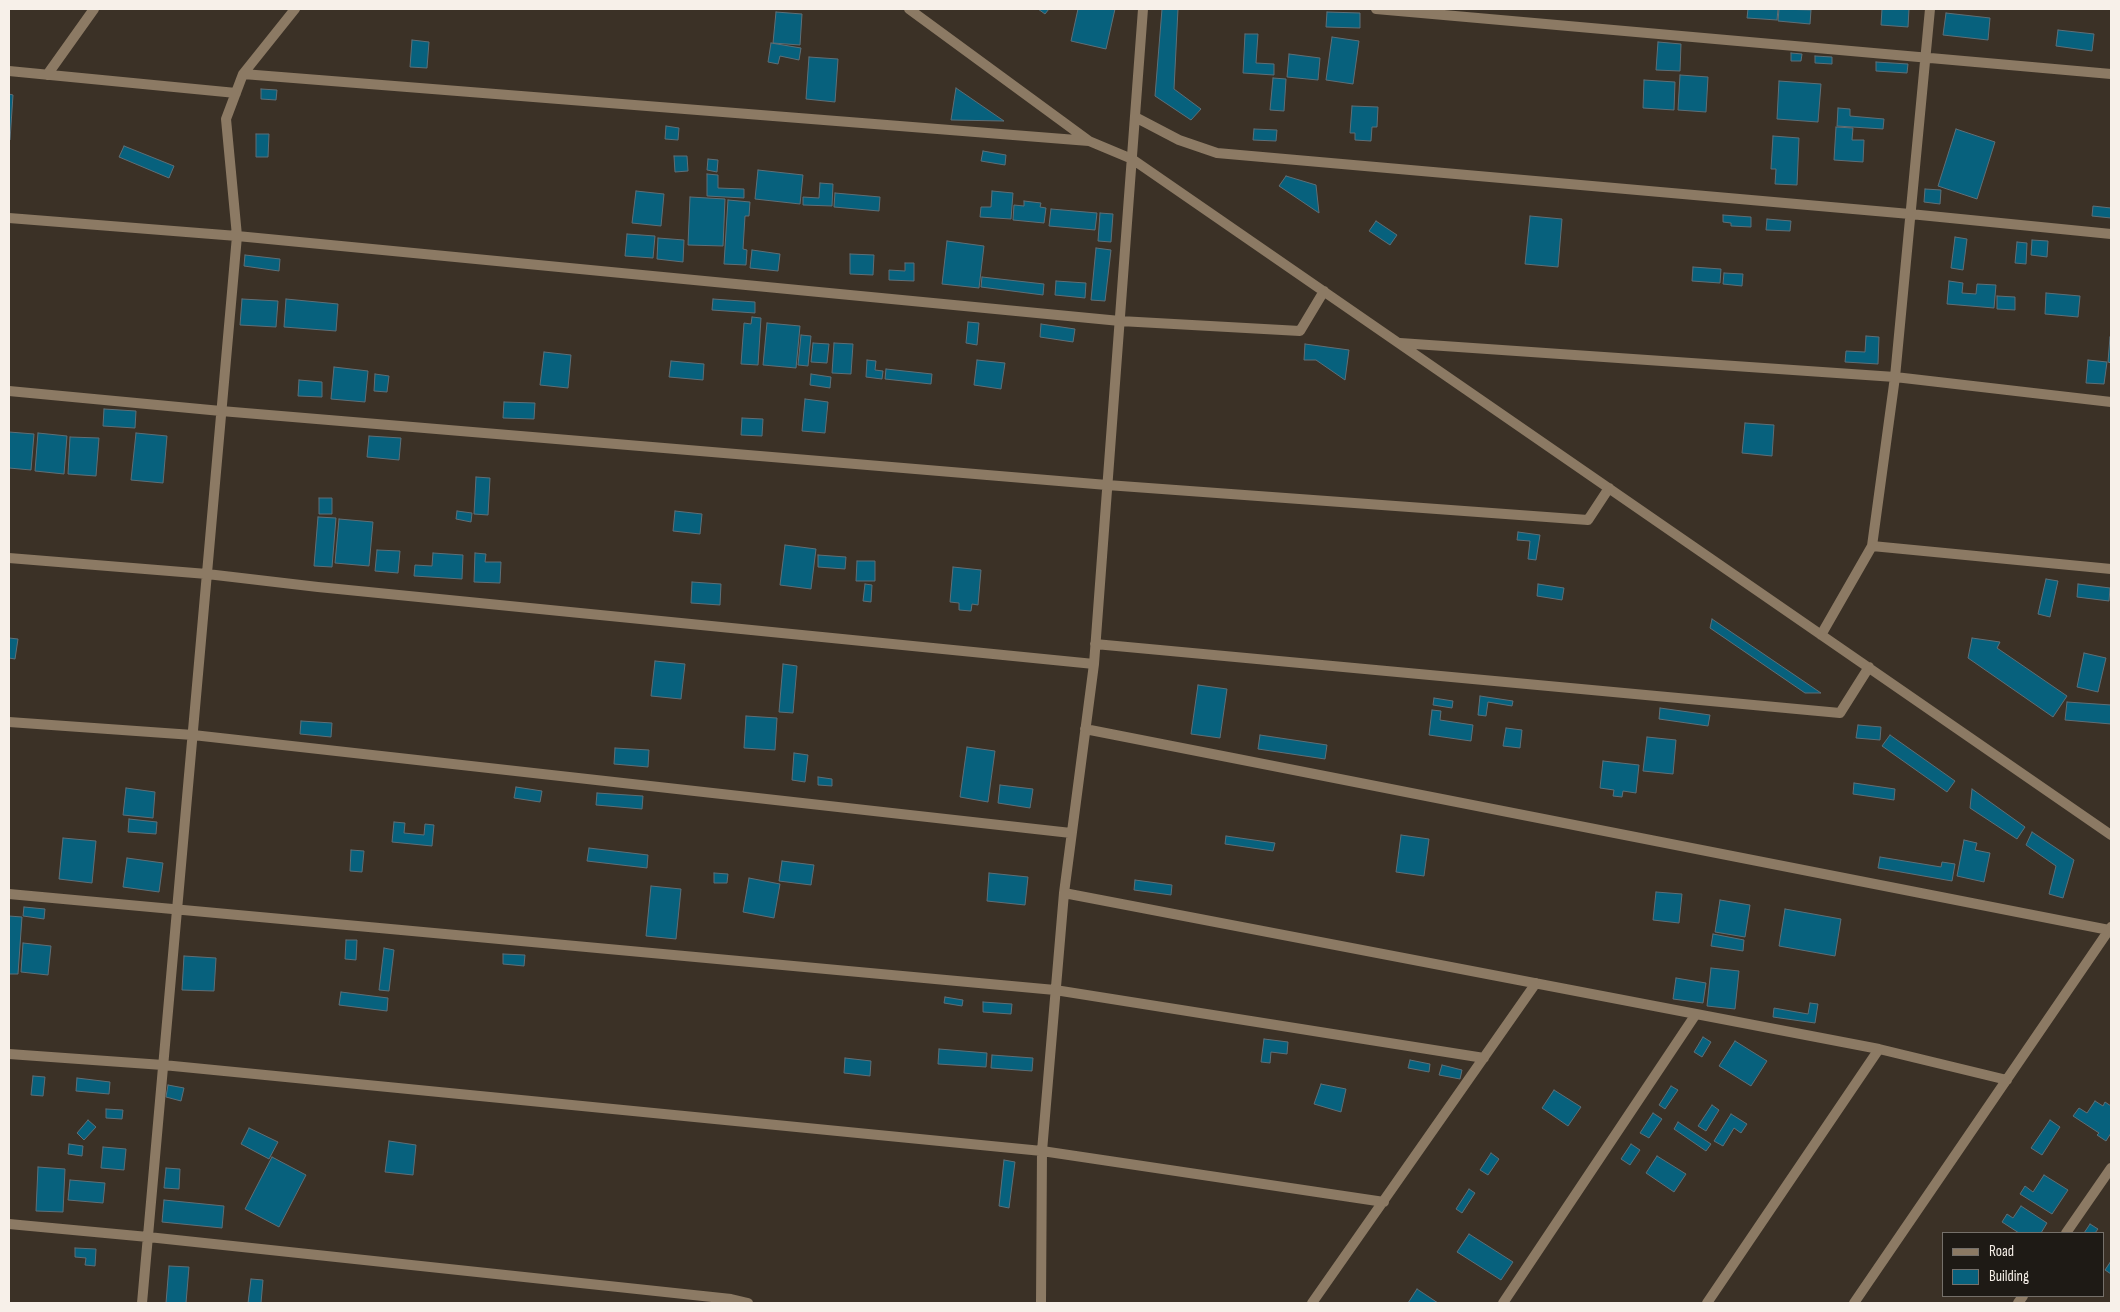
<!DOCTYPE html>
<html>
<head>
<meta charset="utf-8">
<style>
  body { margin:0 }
  #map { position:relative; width:2120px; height:1312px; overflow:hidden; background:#3b3126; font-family:"Sofia Sans Condensed",sans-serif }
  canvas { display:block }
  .frame { position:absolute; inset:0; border:10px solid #f7f0e9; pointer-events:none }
  .legend { position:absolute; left:1942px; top:1232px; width:162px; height:65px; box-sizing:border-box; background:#1e1a15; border:1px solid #75706a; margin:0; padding:6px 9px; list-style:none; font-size:15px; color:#f7f0e9 }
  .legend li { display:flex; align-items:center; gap:10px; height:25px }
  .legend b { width:25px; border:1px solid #75706a }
</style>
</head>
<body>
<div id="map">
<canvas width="2120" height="1312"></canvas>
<div class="frame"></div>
<ul class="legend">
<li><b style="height:6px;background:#8c7a64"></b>Road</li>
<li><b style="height:14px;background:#07617d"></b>Building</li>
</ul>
</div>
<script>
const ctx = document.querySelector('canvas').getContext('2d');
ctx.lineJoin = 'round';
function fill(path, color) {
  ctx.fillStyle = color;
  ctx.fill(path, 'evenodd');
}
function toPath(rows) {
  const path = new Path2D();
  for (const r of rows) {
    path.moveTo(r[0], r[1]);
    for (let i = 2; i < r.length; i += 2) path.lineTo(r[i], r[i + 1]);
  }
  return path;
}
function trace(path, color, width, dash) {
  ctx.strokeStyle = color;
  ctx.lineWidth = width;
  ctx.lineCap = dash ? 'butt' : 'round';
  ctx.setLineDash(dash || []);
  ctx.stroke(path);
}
const building = toPath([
  [1038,9,1049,9,1045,14,1038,9],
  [1078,9,1115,9,1106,49,1071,41,1078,9],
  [1162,9,1178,9,1174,89,1201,109,1191,120,1155,96,1162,9],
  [1748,9,1778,9,1777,20,1747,18,1748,9],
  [1779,9,1811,10,1810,24,1778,21,1779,9],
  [1882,9,1909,9,1908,27,1881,25,1882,9],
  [776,12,802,14,800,45,773,43,776,12],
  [1327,12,1360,13,1360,28,1326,27,1327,12],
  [1946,13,1990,18,1988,40,1943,35,1946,13],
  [2058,30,2094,34,2092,51,2056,46,2058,30],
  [1245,34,1258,34,1256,63,1274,64,1274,75,1243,73,1245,34],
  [1332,37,1359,41,1353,84,1326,80,1332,37],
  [412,40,429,42,427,68,410,67,412,40],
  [1658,42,1681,44,1680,71,1656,70,1658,42],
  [771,43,801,48,799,60,780,56,778,64,768,62,771,43],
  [1791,53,1802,54,1801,61,1791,61,1791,53],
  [1289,54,1320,58,1318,80,1287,77,1289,54],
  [1815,56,1832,57,1832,64,1815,63,1815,56],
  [809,57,838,59,835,102,806,99,809,57],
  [1876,62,1908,64,1907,73,1876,71,1876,62],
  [1680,75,1708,77,1706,112,1678,110,1680,75],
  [1273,78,1286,79,1284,111,1270,110,1273,78],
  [1644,80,1675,82,1674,110,1643,108,1644,80],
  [1779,81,1821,84,1818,122,1777,119,1779,81],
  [956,88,1004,121,951,120,956,88],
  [261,89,277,90,276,100,261,99,261,89],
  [9,94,13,95,10,140,9,140,9,94],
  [1352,106,1378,107,1377,127,1372,127,1371,141,1355,140,1355,133,1350,133,1352,106],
  [1838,108,1850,109,1850,116,1884,119,1883,129,1837,126,1838,108],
  [666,126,679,128,678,140,665,139,666,126],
  [1836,127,1853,128,1852,140,1864,140,1863,162,1834,160,1836,127],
  [1254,129,1277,130,1276,141,1253,140,1254,129],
  [1956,129,1995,142,1977,199,1938,186,1956,129],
  [256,134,269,134,268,157,256,157,256,134],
  [1773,136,1799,138,1797,185,1775,184,1776,169,1771,169,1773,136],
  [124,146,174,166,169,178,119,157,124,146],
  [983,151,1006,155,1005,165,981,161,983,151],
  [674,156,687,156,688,171,675,172,674,156],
  [708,159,718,160,717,172,707,170,708,159],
  [758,170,803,175,800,204,755,199,758,170],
  [707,174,718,175,718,188,744,189,744,198,707,196,707,174],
  [1286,176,1316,185,1319,213,1279,186,1286,176],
  [820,183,833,184,832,206,803,205,803,197,819,198,820,183],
  [1925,189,1941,190,1940,204,1924,202,1925,189],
  [636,191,664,194,661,226,632,223,636,191],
  [992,191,1013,193,1011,219,980,217,981,207,991,207,992,191],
  [835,193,880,197,879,211,834,207,835,193],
  [690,197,725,199,723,246,688,245,690,197],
  [728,200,750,202,749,216,745,216,743,249,747,250,746,265,724,264,728,200],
  [1024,201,1041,203,1040,207,1046,208,1044,223,1013,220,1014,205,1024,206,1024,201],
  [2111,204,2111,218,2092,216,2093,206,2111,208,2111,204],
  [1051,209,1097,213,1095,230,1049,226,1051,209],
  [1100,213,1113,214,1111,242,1098,241,1100,213],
  [1723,215,1751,217,1751,227,1731,226,1731,223,1723,222,1723,215],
  [1530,216,1562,219,1558,267,1525,264,1530,216],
  [1767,219,1791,221,1790,231,1766,230,1767,219],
  [1376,221,1397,235,1390,245,1369,231,1376,221],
  [627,234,655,236,653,258,625,256,627,234],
  [1955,237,1967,239,1963,270,1951,268,1955,237],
  [658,238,684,240,683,262,657,259,658,238],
  [2032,240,2048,241,2047,257,2031,255,2032,240],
  [947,241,984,246,979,288,942,284,947,241],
  [2017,242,2027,243,2026,264,2015,263,2017,242],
  [1096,248,1111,250,1105,301,1091,300,1096,248],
  [752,250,780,254,778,271,750,268,752,250],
  [850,254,874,255,873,275,850,274,850,254],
  [245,255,280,259,279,271,244,266,245,255],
  [905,263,914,263,914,281,889,280,889,270,905,271,905,263],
  [1693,267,1721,269,1720,283,1692,281,1693,267],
  [1724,273,1743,274,1742,286,1723,284,1724,273],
  [982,277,1044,284,1043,295,981,287,982,277],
  [1056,281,1086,283,1085,298,1055,295,1056,281],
  [1949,281,1963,283,1962,293,1976,294,1977,284,1996,285,1994,308,1947,304,1949,281],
  [2046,293,2080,296,2078,317,2045,314,2046,293],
  [1997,296,2015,297,2015,310,1997,309,1997,296],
  [242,299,278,301,276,327,240,325,242,299],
  [286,299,338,304,336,331,284,327,286,299],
  [713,299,755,302,755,313,712,310,713,299],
  [752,317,761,318,758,365,741,364,744,323,751,324,752,317],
  [968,322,979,323,977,345,966,343,968,322],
  [767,323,800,326,796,368,763,365,767,323],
  [1041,324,1075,329,1073,342,1040,337,1041,324],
  [801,335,811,336,808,366,798,365,801,335],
  [1866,336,1879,337,1878,364,1845,362,1846,351,1865,352,1866,336],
  [2110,337,2111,337,2111,363,2108,362,2110,337],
  [813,343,829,344,827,363,811,362,813,343],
  [834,343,853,344,851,374,832,373,834,343],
  [1305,344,1349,350,1345,380,1316,360,1304,360,1305,344],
  [544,352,571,355,568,388,540,385,544,352],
  [867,360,876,361,875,370,883,371,882,379,866,377,867,360],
  [977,360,1005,363,1001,389,974,385,977,360],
  [2088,360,2107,362,2104,384,2086,383,2088,360],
  [671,361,704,364,703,380,669,377,671,361],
  [334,367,368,371,365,402,331,399,334,367],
  [886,369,932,374,931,384,885,379,886,369],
  [375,374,389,376,387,392,374,391,375,374],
  [811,374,831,377,830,388,810,385,811,374],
  [299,380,322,382,322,397,298,396,299,380],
  [805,399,828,402,825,433,802,431,805,399],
  [504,402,535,403,534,419,503,418,504,402],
  [104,409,136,411,135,428,103,426,104,409],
  [742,418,763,419,762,436,741,435,742,418],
  [1745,423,1774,425,1772,456,1742,453,1745,423],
  [9,432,34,434,31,470,9,468,9,432],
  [38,433,67,436,64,474,35,471,38,433],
  [136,433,167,436,163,483,131,480,136,433],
  [369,436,401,438,399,460,367,457,369,436],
  [70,437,99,438,96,476,68,474,70,437],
  [476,477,490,478,488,515,474,514,476,477],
  [319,498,332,498,332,514,319,514,319,498],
  [457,511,472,513,471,522,456,519,457,511],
  [675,511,702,514,700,534,673,531,675,511],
  [318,517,336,518,332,567,314,566,318,517],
  [339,519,373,522,369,566,335,563,339,519],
  [1518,532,1540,535,1536,560,1528,559,1530,541,1517,540,1518,532],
  [785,545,816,549,811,589,780,585,785,545],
  [377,550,400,551,398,573,375,571,377,550],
  [433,553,463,555,462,579,414,576,415,565,432,566,433,553],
  [475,553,486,554,485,562,501,562,500,583,474,582,475,553],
  [818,555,846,557,845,569,818,567,818,555],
  [857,561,875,561,875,581,856,581,857,561],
  [953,567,981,570,978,605,972,604,971,611,959,610,959,603,950,602,953,567],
  [2046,579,2058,581,2050,617,2038,614,2046,579],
  [692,582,721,584,720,605,691,603,692,582],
  [865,584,872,585,871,602,863,601,865,584],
  [1538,584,1564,588,1562,600,1537,596,1538,584],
  [2078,584,2110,588,2109,601,2077,597,2078,584],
  [1712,619,1821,693,1805,693,1710,628,1712,619],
  [9,638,18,639,15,659,9,658,9,638],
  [1972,638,2000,642,1997,648,2067,696,2053,717,1968,658,1972,638],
  [2084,653,2106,658,2098,692,2077,687,2084,653],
  [655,661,685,664,681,699,651,696,655,661],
  [783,664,797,666,793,713,779,712,783,664],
  [1198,685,1227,689,1220,738,1191,734,1198,685],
  [1480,696,1513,701,1512,706,1488,702,1486,716,1478,715,1480,696],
  [1434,698,1453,701,1452,708,1433,705,1434,698],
  [2067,702,2111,705,2111,724,2065,720,2067,702],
  [1660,708,1710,715,1708,726,1659,719,1660,708],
  [1432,710,1441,711,1440,720,1473,725,1471,741,1429,735,1432,710],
  [746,716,777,718,775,750,744,748,746,716],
  [301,721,332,723,331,737,300,734,301,721],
  [1858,725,1881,727,1880,740,1856,738,1858,725],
  [1506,728,1522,730,1520,748,1503,746,1506,728],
  [1260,735,1327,745,1325,759,1258,749,1260,735],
  [1890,735,1955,781,1947,792,1882,746,1890,735],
  [1647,737,1676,740,1673,774,1643,771,1647,737],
  [967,747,995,751,988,802,960,797,967,747],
  [615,748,649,750,648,767,614,764,615,748],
  [794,753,808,755,805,782,792,780,794,753],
  [1603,761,1639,765,1636,793,1623,791,1622,797,1613,796,1614,790,1600,788,1603,761],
  [818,777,832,779,832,786,818,785,818,777],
  [1854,783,1895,789,1894,800,1853,794,1854,783],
  [1000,785,1033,789,1030,808,998,803,1000,785],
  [516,787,542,791,540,802,514,798,516,787],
  [126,788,155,792,153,818,123,815,126,788],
  [1972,789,2025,827,2017,839,1970,808,1972,789],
  [597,793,643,796,642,809,596,805,597,793],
  [129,819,157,822,156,834,128,832,129,819],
  [394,822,405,823,404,833,424,835,425,824,434,825,432,846,392,842,394,822],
  [2032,832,2074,860,2063,898,2049,894,2056,866,2026,845,2032,832],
  [1401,835,1429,839,1424,876,1396,872,1401,835],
  [1226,836,1275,843,1273,851,1225,844,1226,836],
  [63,838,96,841,92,883,59,879,63,838],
  [1964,840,1977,843,1975,850,1990,853,1984,882,1957,876,1964,840],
  [589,848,648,855,647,868,587,861,589,848],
  [351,850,364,851,362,872,350,871,351,850],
  [1880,857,1941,867,1942,862,1955,864,1952,881,1878,868,1880,857],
  [127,858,163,863,159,892,123,887,127,858],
  [782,861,814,865,811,885,779,881,782,861],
  [714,873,728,874,727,883,714,883,714,873],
  [989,873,1028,877,1025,905,987,901,989,873],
  [749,878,780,884,774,918,743,912,749,878],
  [1135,880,1172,885,1171,895,1134,890,1135,880],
  [651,886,681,889,676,939,646,936,651,886],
  [1656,892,1682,894,1679,923,1653,920,1656,892],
  [1720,900,1750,905,1745,937,1715,932,1720,900],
  [24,907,45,909,44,919,23,916,24,907],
  [1785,909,1841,919,1835,956,1779,946,1785,909],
  [9,916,22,917,18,974,9,974,9,916],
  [1713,934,1744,940,1743,951,1711,946,1713,934],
  [346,940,357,940,356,960,345,959,346,940],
  [23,943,51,946,48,975,21,972,23,943],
  [384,948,394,950,389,991,379,990,384,948],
  [503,954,525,955,524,966,503,964,503,954],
  [184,956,216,958,214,991,182,990,184,956],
  [1711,968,1739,971,1735,1009,1707,1006,1711,968],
  [1676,978,1706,983,1703,1003,1673,999,1676,978],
  [341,992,388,998,387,1011,339,1005,341,992],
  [945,997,963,1000,962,1006,944,1003,945,997],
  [983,1002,1012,1004,1011,1014,983,1012,983,1002],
  [1810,1003,1818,1004,1815,1023,1773,1017,1774,1008,1808,1014,1810,1003],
  [1703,1037,1711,1042,1702,1057,1694,1052,1703,1037],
  [1264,1039,1288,1042,1287,1054,1271,1052,1270,1063,1261,1062,1264,1039],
  [1735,1041,1767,1061,1751,1086,1719,1066,1735,1041],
  [939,1049,987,1053,986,1067,938,1064,939,1049],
  [992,1055,1033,1058,1032,1071,991,1068,992,1055],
  [845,1058,871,1061,870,1076,844,1073,845,1058],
  [1410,1060,1430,1064,1429,1072,1408,1068,1410,1060],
  [1442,1065,1462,1070,1460,1079,1439,1075,1442,1065],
  [33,1076,45,1077,43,1096,31,1095,33,1076],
  [77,1078,110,1082,109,1094,76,1091,77,1078],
  [1321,1084,1346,1089,1341,1112,1314,1104,1321,1084],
  [168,1085,184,1088,181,1101,166,1097,168,1085],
  [1671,1086,1678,1090,1665,1109,1659,1105,1671,1086],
  [1554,1090,1581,1107,1568,1126,1542,1108,1554,1090],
  [2095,1101,2103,1106,2105,1102,2111,1106,2111,1133,2106,1141,2097,1135,2099,1133,2073,1116,2079,1108,2087,1113,2095,1101],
  [1712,1105,1719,1110,1706,1131,1698,1126,1712,1105],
  [106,1109,123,1110,122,1119,106,1118,106,1109],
  [1653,1113,1662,1119,1649,1138,1640,1133,1653,1113],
  [1731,1114,1747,1124,1741,1133,1734,1128,1723,1146,1714,1141,1731,1114],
  [88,1120,96,1127,84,1140,77,1133,88,1120],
  [2050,1120,2060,1127,2042,1155,2031,1148,2050,1120],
  [1678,1122,1711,1144,1706,1151,1674,1129,1678,1122],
  [249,1128,278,1142,269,1159,241,1144,249,1128],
  [389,1141,416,1145,413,1175,385,1172,389,1141],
  [69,1144,83,1146,82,1156,68,1154,69,1144],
  [1631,1144,1640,1150,1630,1165,1621,1159,1631,1144],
  [103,1147,126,1149,124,1170,101,1168,103,1147],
  [1491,1153,1499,1159,1488,1175,1480,1170,1491,1153],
  [1657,1156,1686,1174,1674,1192,1646,1173,1657,1156],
  [272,1157,306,1175,279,1227,245,1209,272,1157],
  [1004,1160,1015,1162,1009,1208,999,1206,1004,1160],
  [38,1167,65,1169,63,1212,36,1211,38,1167],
  [166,1168,180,1169,179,1189,164,1188,166,1168],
  [2044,1175,2068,1190,2052,1214,2020,1194,2025,1186,2033,1192,2044,1175],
  [70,1180,105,1183,103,1203,68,1200,70,1180],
  [1469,1189,1475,1193,1462,1213,1456,1209,1469,1189],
  [164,1200,224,1206,222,1228,162,1222,164,1200],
  [2021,1206,2047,1223,2041,1233,2019,1233,2002,1222,2007,1214,2013,1218,2021,1206],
  [2090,1224,2098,1229,2095,1233,2084,1233,2090,1224],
  [1469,1234,1513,1262,1501,1280,1457,1252,1469,1234],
  [75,1248,96,1249,95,1266,85,1265,86,1258,75,1257,75,1248],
  [2111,1261,2111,1274,2105,1270,2111,1261],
  [169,1266,189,1267,186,1303,166,1303,169,1266],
  [251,1279,263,1280,261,1303,248,1303,251,1279],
  [1417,1289,1438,1303,1408,1303,1417,1289]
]);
fill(building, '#07617d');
trace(building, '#5e6f77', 1);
trace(toPath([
  [909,9,1089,141,1132,159,2111,835],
  [1376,9,2111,74],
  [9,71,236,93],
  [243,74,1089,141],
  [47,75,94,9],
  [1135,117,1179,140,1217,153,1910,214,2111,234],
  [9,218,237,236,1120,321,1300,331,1324,291],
  [1400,343,1895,377,2111,402],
  [9,391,221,411,1107,485,1588,520,1609,488],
  [1872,546,2111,569],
  [9,558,207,574,318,587,1094,664],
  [1821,635,1872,546,1895,377,1930,9],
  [1095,644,1840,713,1869,667],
  [9,722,193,735,1071,833],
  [1085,729,2109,930],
  [1064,893,1879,1049,2007,1080],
  [9,894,1055,990,1484,1058],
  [9,1054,163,1065,1042,1151,1384,1202],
  [9,1224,148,1237,731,1299,748,1303],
  [2066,1233,2111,1168],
  [142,1303,237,236,226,119,243,74,295,9],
  [1041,1303,1042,1151,1064,893,1094,664,1143,9],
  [1312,1303,1536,983],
  [1503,1303,1696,1014],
  [1707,1303,1879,1049],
  [1854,1303,2111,927],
  [2018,1303,2023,1296]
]), '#8c7a64', 10);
</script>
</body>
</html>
